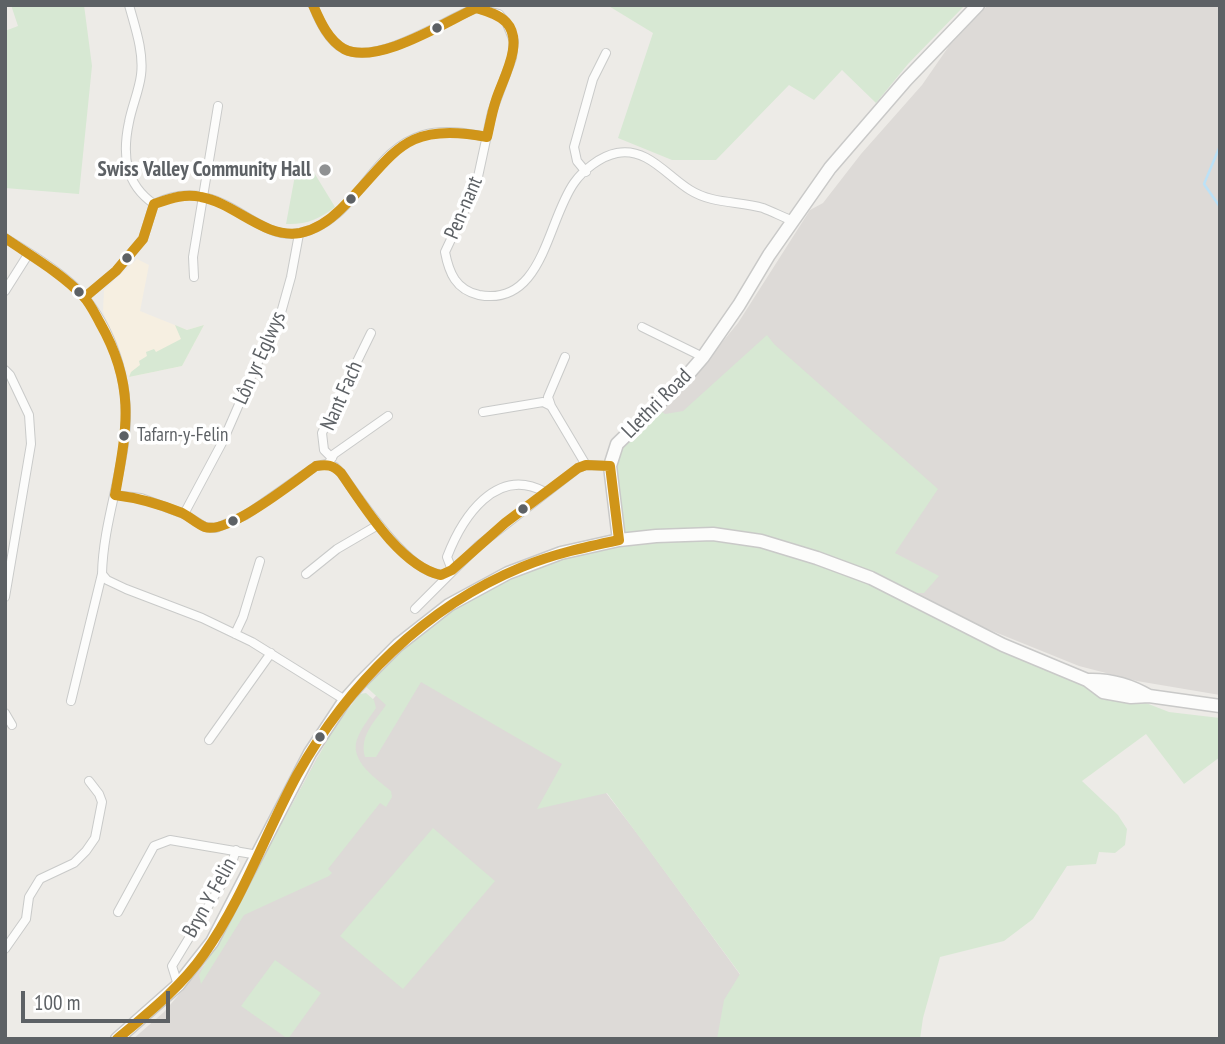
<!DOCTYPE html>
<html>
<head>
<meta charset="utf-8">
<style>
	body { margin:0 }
	#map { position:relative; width:1225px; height:1044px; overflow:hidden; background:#edebe7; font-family:"PT Sans Narrow",sans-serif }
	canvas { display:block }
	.frame { position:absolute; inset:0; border:7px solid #5d6165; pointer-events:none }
	.scale { position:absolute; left:21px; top:991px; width:149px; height:32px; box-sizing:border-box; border:4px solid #5d6165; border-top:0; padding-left:9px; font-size:21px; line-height:24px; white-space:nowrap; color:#5d6165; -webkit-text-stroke:5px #fff; paint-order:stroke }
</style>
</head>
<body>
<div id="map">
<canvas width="1225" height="1044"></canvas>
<div class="frame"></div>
<div class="scale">100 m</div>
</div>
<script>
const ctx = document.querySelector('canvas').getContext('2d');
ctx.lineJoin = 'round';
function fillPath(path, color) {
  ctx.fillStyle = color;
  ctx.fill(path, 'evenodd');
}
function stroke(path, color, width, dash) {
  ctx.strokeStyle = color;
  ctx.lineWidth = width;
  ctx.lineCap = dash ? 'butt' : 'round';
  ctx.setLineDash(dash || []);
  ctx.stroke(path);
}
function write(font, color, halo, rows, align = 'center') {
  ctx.font = font + ' "PT Sans Narrow",sans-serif';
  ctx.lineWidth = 7;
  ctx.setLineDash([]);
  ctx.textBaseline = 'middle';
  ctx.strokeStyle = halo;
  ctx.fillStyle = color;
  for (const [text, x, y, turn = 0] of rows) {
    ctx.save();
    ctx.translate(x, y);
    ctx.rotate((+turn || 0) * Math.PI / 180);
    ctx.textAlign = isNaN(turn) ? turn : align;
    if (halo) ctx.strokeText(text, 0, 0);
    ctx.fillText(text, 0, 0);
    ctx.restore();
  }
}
const commercial = new Path2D(`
	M137,259L149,265L140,311L187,330L204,325L182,366L129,377L103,311L104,290Z`);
const industrial = new Path2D(`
	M988,5H1220V695L1137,681L1079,666L980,626L858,564L642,427L677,397L738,323L810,210L823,203L861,154L922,85L949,46Z
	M402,667L580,759L643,841L773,1020L749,1039H133L164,1012L211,957L317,758L329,740L373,699Z`);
const green = new Path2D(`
	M11,5H84L92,66L79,194L5,188V31L18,26Z
	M607,5H965L908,64L876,103L842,70L814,100L789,85L716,160H672L618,138L653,33Z
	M310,166L335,207C320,219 305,225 286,224L296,170Z
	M175,325L187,330L204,325L182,366L129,377L131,372L140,365L139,361L147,356L146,352L154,349L156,352L181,339Z
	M767,335L774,344L938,489L895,553L939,576L924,593H915L879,581L1087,680L1169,712L1220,718V757L1184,784L1146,734L1082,781L1118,815L1127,829L1125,845L1115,853L1099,852L1096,864L1067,866L1033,919L1004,941L940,957L923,1018L920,1039H717L724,1000L740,974L607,793L537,809L562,764L421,682L376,757H365C359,736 375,721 386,705L361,682L398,645L508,573L619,540L610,466L617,444L655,407L665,414L683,411Z
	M366,693L374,700L376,708C370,717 362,727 358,737C347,760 377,779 391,791L392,797L386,807L380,803L328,869L332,873L329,876L244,915L201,984L199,975L335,726L360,694Z
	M433,828L495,881L403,989L340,936Z
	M275,960L321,993L288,1039L241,1006Z`);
const stream = new Path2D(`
	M1220,146L1204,184L1220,207`);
const street = new Path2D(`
	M129,5C135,27 144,52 141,75C139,91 132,106 129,122C122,155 125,184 154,204
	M313,5C319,21 331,46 349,51C382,62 443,21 476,8L499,14L507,24L514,41L512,58L492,112L476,186L445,252C449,273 456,290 479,295C543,307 547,221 574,183C583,170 601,156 617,153C647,147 667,176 690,190C712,204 739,201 763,208C773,212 783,217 793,221
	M586,172L577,161L574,147L593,79L606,53
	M5,238C30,253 69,277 86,299C116,337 130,389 125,436C120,482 103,527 102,574L107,580L126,589L202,618L252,642L345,700
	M194,277L193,257L218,106
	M5,291L29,253
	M85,297L116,271L143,239L154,204C222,171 253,243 300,233C357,221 370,150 423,135C444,129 467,133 487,137
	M642,327L703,357
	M5,370L10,375L29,415L31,444L5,597
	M551,406L548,397L565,357
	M483,412L543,402L551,406L586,465
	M332,458L324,450L322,433L371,333
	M330,461L334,454L388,416
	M115,495L141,498L184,514L205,527L216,528L246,515L316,466L327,464L335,467L341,473C358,497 408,572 439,574C442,575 446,573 449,573
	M184,514L223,441L254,370L279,320L291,277L299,234
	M452,570L447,557C462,518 496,465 545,492
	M306,574L337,549L378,525
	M415,609L478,546L578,468L586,465L610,466
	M235,634L243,617L260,561
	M71,701L102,574
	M5,713L12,725
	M209,740L271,653
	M118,912L154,846L170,840L258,855
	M5,949L26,919L29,897L40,879L74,863L86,851L95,838L102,802L99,794L89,781
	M178,985L172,966L229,872L236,850`);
const secondary = new Path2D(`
	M619,540L610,466L617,444L684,379L703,357L739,305L769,255L830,168L906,80L978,5
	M1087,680C1110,679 1129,684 1149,696
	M117,1039L178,985L212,942L310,753L345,700L361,682L398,645L449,605L508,573L561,553L619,540L656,536L713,534L761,541L817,558L871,578L1003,645L1087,680L1103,692L1131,697L1149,696L1220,706`);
const bus1 = new Path2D(`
	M5,238C31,256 61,273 83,296C90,303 95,314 100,323C136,386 127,428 115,495C139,498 160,504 182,513C190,517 197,524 205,527C228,535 296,480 316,466C327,464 333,465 341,473C364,506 400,566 441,575L452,570L505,523L578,468L586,465L610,466L619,540C586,547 553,554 522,567C425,607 348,684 297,775C265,834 243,899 204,954C181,987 148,1013 117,1039
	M85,297L116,271L143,239L154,204C169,199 184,193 201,197C235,203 264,239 300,233C315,230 330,220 341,209C395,156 400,120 487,137C490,124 492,112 496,100C503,78 525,42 506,22C498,14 486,11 476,8C445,22 377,66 344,49C328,40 320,21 313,5`);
const markers = [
	[437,28,6,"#5d6165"],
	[325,170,7,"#8f9192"],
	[351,199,6,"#5d6165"],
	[127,258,6,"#5d6165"],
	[79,292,6,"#5d6165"],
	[124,436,6,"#5d6165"],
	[523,509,6,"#5d6165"],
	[233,521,6,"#5d6165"],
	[320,737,6,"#5d6165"]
];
const busNames = [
	["Tafarn-y-Felin",137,436]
];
const poiNames = [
	["Swiss Valley Community Hall",311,170]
];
const streetNames = [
	["Pen-nant",464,208,-67],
	["Lôn yr Eglwys",260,358,-66],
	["Nant Fach",342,396,-66],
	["Llethri Road",657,404,-45],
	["Bryn Y Felin",210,898,-61]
];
fillPath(commercial, '#f6efe1');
fillPath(industrial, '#dddad7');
fillPath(green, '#d7e8d3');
stroke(stream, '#bce1f6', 2.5);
stroke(street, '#c9cac9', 10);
stroke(secondary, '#c9c9c8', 15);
stroke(street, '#fcfcfb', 8);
stroke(secondary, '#fcfcfb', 12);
stroke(bus1, '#d09519', 10);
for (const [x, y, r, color] of markers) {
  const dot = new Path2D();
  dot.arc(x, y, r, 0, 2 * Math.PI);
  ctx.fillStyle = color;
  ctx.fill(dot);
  stroke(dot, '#fff', 2.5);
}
write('19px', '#5d6165', '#fff', busNames, 'left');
write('bold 21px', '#5d6165', '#fff', poiNames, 'right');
write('21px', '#5d6165', '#fff', streetNames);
</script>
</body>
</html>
